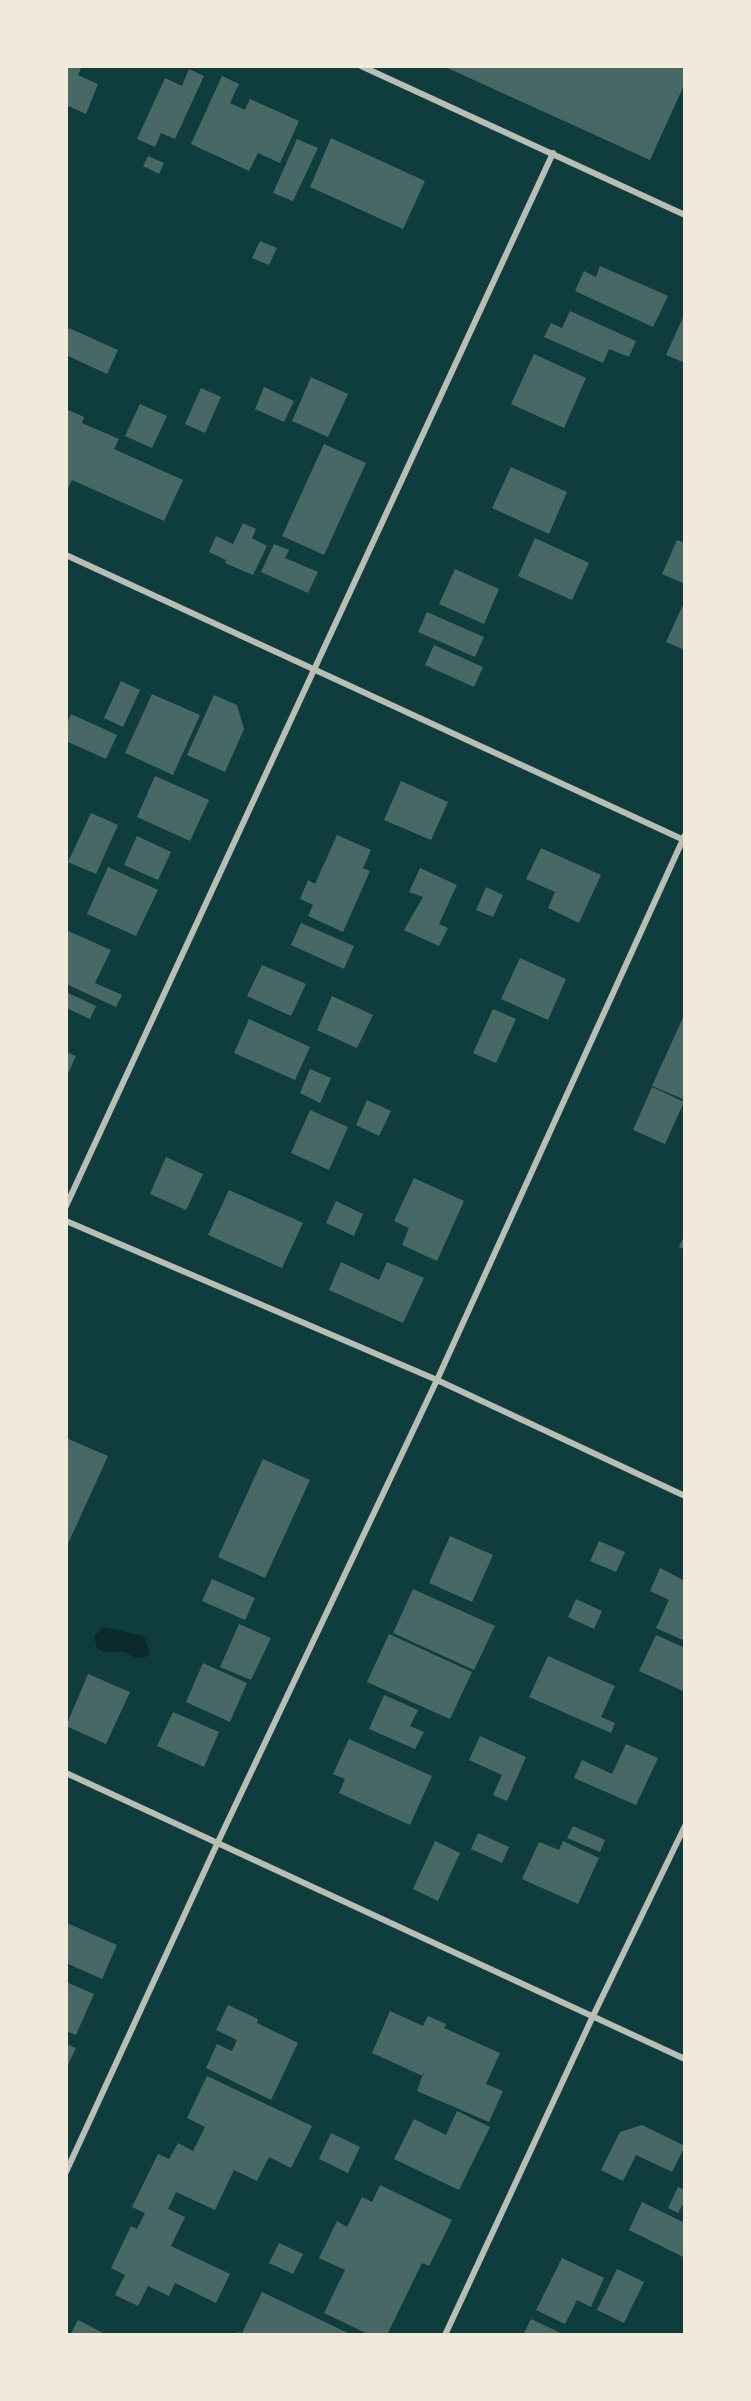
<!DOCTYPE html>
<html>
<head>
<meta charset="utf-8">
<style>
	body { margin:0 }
	#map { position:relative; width:751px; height:2401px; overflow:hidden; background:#0f3d3e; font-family:Overpass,sans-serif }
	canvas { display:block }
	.frame { position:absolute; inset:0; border:68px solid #f1e9da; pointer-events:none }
</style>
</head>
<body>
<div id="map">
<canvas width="751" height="2401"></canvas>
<div class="frame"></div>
</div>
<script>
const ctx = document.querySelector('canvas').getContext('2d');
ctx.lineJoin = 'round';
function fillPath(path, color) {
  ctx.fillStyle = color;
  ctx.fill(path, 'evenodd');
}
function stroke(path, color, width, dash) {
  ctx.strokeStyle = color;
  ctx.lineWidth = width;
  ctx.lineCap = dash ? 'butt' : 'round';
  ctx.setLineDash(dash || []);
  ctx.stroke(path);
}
const water = new Path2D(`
	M104,1627L144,1636L150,1653C139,1664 134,1655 123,1652C117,1651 109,1652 102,1652L97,1648L94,1636Z`);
const building = new Path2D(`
	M66,66H82L78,75L98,84L86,114L66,105Z
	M443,66H685V83L650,160Z
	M189,69L204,76L175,139L161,133L155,147L137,139L165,78L182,86Z
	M222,76L239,84L230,103L245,110L250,99L299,121L280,163L258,153L249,171L191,144Z
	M331,138L425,181L403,229L310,187Z
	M297,139L318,148L293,201L273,193Z
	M148,156L164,163L159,174L143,166Z
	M260,241L277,248L269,265L252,258Z
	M600,266L668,296L653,327L575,291L584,271L596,277Z
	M570,311L636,341L629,357L609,349L603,363L544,337L551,323L562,328Z
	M685,313V363L666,355Z
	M69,328L118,350L107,374L66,355V334Z
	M534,354L586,378L564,428L511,404Z
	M311,377L348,394L328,437L292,421Z
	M264,387L294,401L284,422L255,409Z
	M201,388L221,397L205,433L185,424Z
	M140,404L167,416L152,448L125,436Z
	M66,409L84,417L82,423L119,439L114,449L183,480L164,521L72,480L66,493Z
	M324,444L366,463L324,555L282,536Z
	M511,467L567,492L549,534L492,508Z
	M243,523L256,529L252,538L267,546L253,575L225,563L226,560L209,552L216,536L233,544Z
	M535,538L589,563L572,600L518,576Z
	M677,540L685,543V584L662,574Z
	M274,544L289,550L285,558L318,572L308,593L261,572Z
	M455,569L499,589L484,624L439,604Z
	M683,605L685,606V650L666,642Z
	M427,612L484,637L475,657L418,632Z
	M434,645L483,667L474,687L425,665Z
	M121,681L140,690L123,727L104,718Z
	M152,694L200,715L173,775L125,753Z
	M214,695L237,705L244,729L225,772L187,755Z
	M71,714L117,735L106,759L66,741V726Z
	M155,776L209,800L190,841L137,817Z
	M401,781L448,802L431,840L384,820Z
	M91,813L118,825L96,874L68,862Z
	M337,835L371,850L363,868L370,871L343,932L308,916L313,905L300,899L308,880L315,884Z
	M137,836L171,852L158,880L124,865Z
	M541,848L601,875L579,923L548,908L555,892L526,879Z
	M108,867L158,890L136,936L87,914Z
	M420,868L457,885L439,924L448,928L439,946L404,930L423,897L409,892Z
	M486,887L503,895L493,917L476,910Z
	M301,923L354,946L344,969L291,945Z
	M66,930L111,950L95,983L122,995L116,1007L66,984Z
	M520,958L566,979L548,1020L501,999Z
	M262,965L306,984L291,1016L247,996Z
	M66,992L96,1006L90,1019L66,1008Z
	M332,996L373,1015L357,1048L317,1030Z
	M493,1009L516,1019L496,1063L473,1053Z
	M685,1013V1100L652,1086Z
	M249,1019L310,1047L295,1080L234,1053Z
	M66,1052L76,1056L66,1078Z
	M310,1069L331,1078L320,1103L300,1093Z
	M652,1087L684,1102L665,1144L633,1130Z
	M367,1100L391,1111L379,1136L356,1125Z
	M310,1110L348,1127L329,1170L291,1153Z
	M166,1157L203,1174L186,1210L150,1194Z
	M414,1178L464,1201L437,1261L402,1245L409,1228L394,1221Z
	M229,1190L303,1223L282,1268L208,1235Z
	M336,1201L363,1214L354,1236L326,1223Z
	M685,1234V1249L679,1247Z
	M341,1262L379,1280L387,1262L424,1278L403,1323L329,1290Z
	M66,1438L108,1456L66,1548Z
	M263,1459L310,1480L265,1578L218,1557Z
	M450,1536L493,1555L472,1602L429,1583Z
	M599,1541L625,1552L616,1572L590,1561Z
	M660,1568L685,1581V1641L656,1628L669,1600L650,1591Z
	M212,1579L255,1598L245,1620L202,1601Z
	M413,1589L495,1626L474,1670L393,1633Z
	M576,1599L602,1611L594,1629L568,1617Z
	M239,1624L271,1638L251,1680L220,1667Z
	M389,1634L472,1672L450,1719L367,1682Z
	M656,1635L685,1648V1692L639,1671Z
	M548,1656L615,1686L601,1717L615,1723L611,1733L529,1697Z
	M203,1663L247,1683L230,1722L186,1702Z
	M88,1674L130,1692L106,1744L66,1726Z
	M384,1695L418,1710L410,1726L424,1732L415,1749L369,1729Z
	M173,1712L219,1732L204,1767L157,1746Z
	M480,1736L526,1757L507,1801L493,1795L502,1775L469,1760Z
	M349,1739L432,1776L410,1825L339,1793L345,1779L333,1774Z
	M626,1744L658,1758L636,1805L574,1778L582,1760L612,1774Z
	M573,1826L605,1840L600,1852L567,1838Z
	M478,1833L509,1847L502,1863L471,1849Z
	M435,1841L460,1853L438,1901L413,1889Z
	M563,1841L599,1858L578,1904L522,1879L539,1842L559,1850Z
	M67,1923L117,1945L102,1979L66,1963Z
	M66,1982L94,1994L76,2035L66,2031Z
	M228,2005L258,2019L257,2023L298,2043L271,2100L206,2068L217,2044L232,2051L237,2040L216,2030Z
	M390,2011L423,2026L428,2016L446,2024L444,2028L500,2053L486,2084L503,2091L489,2122L417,2091L424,2071L423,2076L372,2053Z
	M66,2044L76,2048L66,2069Z
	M207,2076L312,2126L291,2168L269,2157L257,2181L234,2170L215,2210L176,2192L168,2209L185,2217L171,2246L230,2274L216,2303L175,2283L169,2296L148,2286L138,2306L115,2295L125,2275L111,2268L131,2226L137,2229L145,2213L132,2207L158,2154L169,2159L178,2143L193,2151L205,2127L187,2118Z
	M457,2111L490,2127L459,2190L394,2159L414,2119L446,2135Z
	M642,2125L685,2146L672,2172L636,2155L623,2181L601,2170L620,2132Z
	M331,2133L360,2147L348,2173L319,2159Z
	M380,2185L452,2220L429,2266L422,2263L387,2335H370L324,2313L345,2270L319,2258L337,2221L347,2227L362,2197L372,2202Z
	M678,2187L685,2190V2201L678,2213L668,2208Z
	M642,2202L685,2223V2258L629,2230Z
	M279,2243L303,2254L293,2274L269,2263Z
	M562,2258L604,2278L591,2307L577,2300L565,2324L536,2310Z
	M617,2269L644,2282L624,2323L597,2310Z
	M262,2292L352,2335H237L238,2332L242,2333Z
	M531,2319L565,2335H523Z
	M78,2320L107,2335H70Z`);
const minor = new Path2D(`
	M361,66L685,215
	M66,555L684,840
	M66,1206L553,153
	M66,1221L437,1380L685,1496
	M66,1773L685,2059
	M66,2172L217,1844L437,1380L685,835
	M445,2335L593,2016L685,1826`);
fillPath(water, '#0a2a2b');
fillPath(building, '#486865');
stroke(minor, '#b8beb3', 6);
</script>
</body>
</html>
